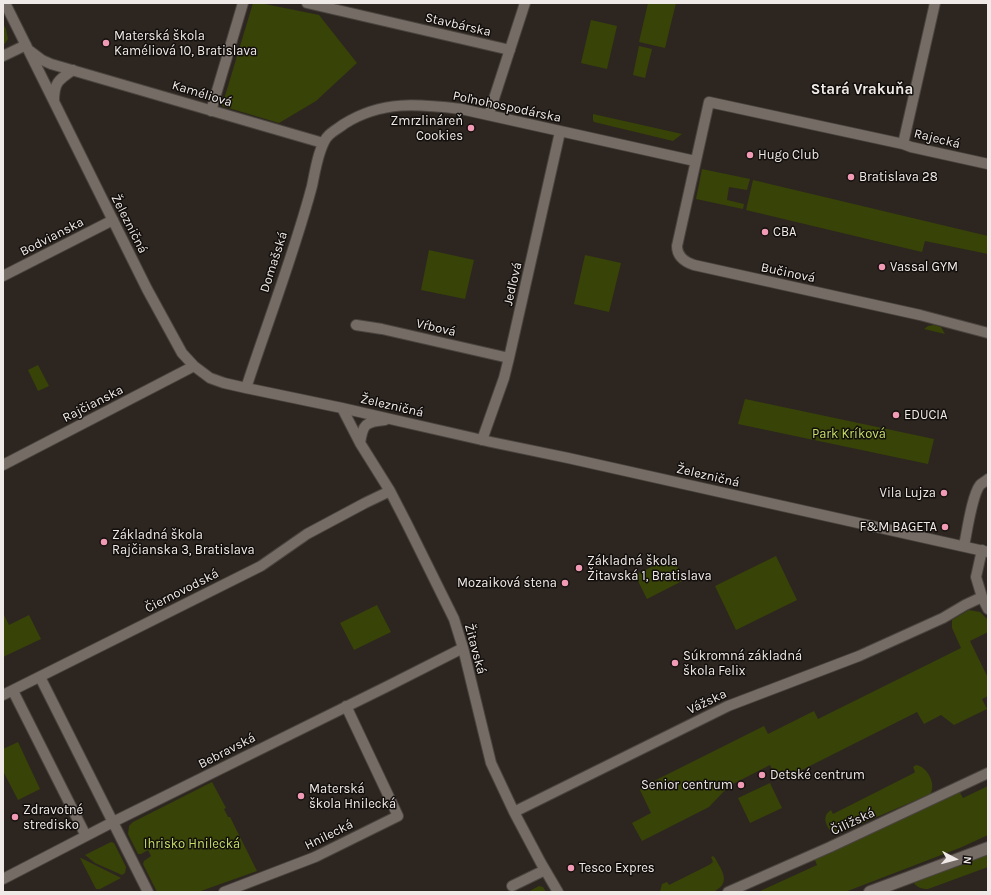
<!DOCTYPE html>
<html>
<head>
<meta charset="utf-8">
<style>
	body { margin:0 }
	#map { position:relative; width:991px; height:895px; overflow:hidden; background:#2d2620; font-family:Karla,sans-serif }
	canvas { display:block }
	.frame { position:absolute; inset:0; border:4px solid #efeae7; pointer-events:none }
	.north { position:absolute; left:935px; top:839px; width:40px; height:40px; -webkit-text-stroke:3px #130f0d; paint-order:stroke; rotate:96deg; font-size:11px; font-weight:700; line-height:16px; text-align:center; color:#efeae7 }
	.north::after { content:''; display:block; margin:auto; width:14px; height:18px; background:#efeae7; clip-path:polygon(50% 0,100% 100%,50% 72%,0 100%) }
</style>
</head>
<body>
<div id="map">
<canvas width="991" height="895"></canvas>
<div class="frame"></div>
<div class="north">N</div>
</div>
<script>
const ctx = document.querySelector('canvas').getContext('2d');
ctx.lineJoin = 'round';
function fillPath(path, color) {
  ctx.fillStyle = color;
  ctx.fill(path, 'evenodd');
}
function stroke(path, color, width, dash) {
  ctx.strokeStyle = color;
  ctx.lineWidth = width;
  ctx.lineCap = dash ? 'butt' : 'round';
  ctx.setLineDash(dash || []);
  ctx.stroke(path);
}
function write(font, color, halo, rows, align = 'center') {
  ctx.font = font + ' Karla,sans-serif';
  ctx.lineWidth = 3;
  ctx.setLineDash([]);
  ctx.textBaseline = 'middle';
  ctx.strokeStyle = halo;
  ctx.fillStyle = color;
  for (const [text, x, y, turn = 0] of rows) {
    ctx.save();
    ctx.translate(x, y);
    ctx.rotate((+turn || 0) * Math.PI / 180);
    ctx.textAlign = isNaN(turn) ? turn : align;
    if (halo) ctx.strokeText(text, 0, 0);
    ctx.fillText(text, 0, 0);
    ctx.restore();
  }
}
const green = new Path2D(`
	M253,3H260L319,15L357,63L316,101L279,123L222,106Z
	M648,3H676L665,48L639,42Z
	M591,20L617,26L607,69L581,63Z
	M3,24L6,29L8,39L3,46Z
	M639,46L652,49L645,78L633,75Z
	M593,114L682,134L673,141L594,122L593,120Z
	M702,169L750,179L747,190L729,187L727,200L744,204L743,209L696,199Z
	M753,180L988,236V254L925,241L922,252L746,210Z
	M429,250L474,260L465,299L421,290Z
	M585,255L621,263L609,312L574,304Z
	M934,325L941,327L945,334L924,329L928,326Z
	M38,365L49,386L38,391L28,370Z
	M745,399L934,439L928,464L738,424Z
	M776,556L797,600L736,630L715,586Z
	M672,557L684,580L647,599L635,575Z
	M377,605L391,632L354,650L340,623Z
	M969,610L980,612L988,620V632L970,641L988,678V696L982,699L987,709L954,725L941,715L924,724L917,712L788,777L775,775L770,765L729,786L709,807L642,841L632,823L651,813L640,790L644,786L764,726L768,734L814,711L818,719L961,648L952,628V620Z
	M3,613L9,625L29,615L41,639L3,657Z
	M18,742L40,789L18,800L3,771V749Z
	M916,765C927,766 937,785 930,794L840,833H833C826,827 821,816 831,810L833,814L914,773L915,772L913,767Z
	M212,782L226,808L224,809L228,817H230L257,871L198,892H157L143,864L144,861L151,856L148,850L141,854H138L128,834L129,826L133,822Z
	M770,783L782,808L750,823L738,798Z
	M988,786V835L962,847L845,892H758L817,865L814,858L959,791L963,798Z
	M111,842L114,843L126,867L125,873L122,875L95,863L85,855Z
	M988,853V867L928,889C920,889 917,887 912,881Z
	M713,856L715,858C722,871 732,883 713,892H660L662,884L667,882L669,885L709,865L713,862L711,857Z
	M80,858H81L121,878L100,889H96Z
	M539,886L543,887L546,892H528Z`);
const minor = new Path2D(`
	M5,3L147,289L182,353L194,366L210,378L224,383L246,388L342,408L491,442L568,458L988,552
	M307,3L510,50
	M30,51L42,60L51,64L323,143
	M3,56L26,45
	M54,101C54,83 58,80 73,70
	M211,111L243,3
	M489,114L525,3
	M903,144L935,3
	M988,164L911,147L903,144L709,102L677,246C677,257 685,262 694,265L920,315L988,333
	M3,276L113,220
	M356,325L382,329L509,358
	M246,388C268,321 294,254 312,186C315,172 319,144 329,135C333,131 339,128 344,124C382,100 419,104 461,109L695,161
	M342,408L360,443L390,491L407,524L454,619L463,648L491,763L514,812L541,863L558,892
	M482,440L504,378L509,358L560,132
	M360,443C363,424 365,422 385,420
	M3,465L194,366
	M964,546C967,532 972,495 980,485C982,483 986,481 988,479
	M982,550L976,577L982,597L988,609
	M40,677L148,892
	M13,691L86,836
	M3,695L261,566L307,534L365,503L390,491
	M514,812L728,706L859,656L943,618L965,605L982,597
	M3,879L113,822L388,686L463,648
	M512,886L545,870
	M224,892L315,857L398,816L346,706
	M728,892L830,847L988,773`);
const tertiary = new Path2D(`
	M870,892L988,848`);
const markers = [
	[106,43,4,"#f09ab5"],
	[471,128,4,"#f09ab5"],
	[750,155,4,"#f09ab5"],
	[851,177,4,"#f09ab5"],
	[765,232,4,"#f09ab5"],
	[882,267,4,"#f09ab5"],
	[896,415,4,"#f09ab5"],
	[944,493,4,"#f09ab5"],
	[945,527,4,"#f09ab5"],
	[104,542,4,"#f09ab5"],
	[579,568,4,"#f09ab5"],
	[565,583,4,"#f09ab5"],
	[675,663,4,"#f09ab5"],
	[762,775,4,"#f09ab5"],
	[741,785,4,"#f09ab5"],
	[301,796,4,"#f09ab5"],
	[15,817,4,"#f09ab5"],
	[571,868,4,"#f09ab5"]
];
const streetNames = [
	["Stavbárska",458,25,13],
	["Kaméliová",202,94,17],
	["Poľnohospodárska",507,107,12],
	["Rajecká",937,139,14],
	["Železničná",129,224,63],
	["Bodvianska",52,237,-27],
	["Domašská",274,262,-72],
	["Bučinová",788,273,12],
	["Jedľová",513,284,-77],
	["Vŕbová",436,328,13],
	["Rajčianska",93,404,-27],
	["Železničná",392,406,13],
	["Železničná",708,476,13],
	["Čiernovodská",182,591,-27],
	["Žitavská",475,649,75],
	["Vážska",707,702,-25],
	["Bebravská",227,751,-27],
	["Čiližská",853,822,-25],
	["Hnilecká",329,835,-26]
];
const poiNames = [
	["Materská škola",114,36],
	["Kaméliová 10, Bratislava",114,51],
	["Zmrzlináreň",463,121,"right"],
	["Cookies",463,136,"right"],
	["Hugo Club",758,155],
	["Bratislava 28",859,177],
	["CBA",773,232],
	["Vassal GYM",890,267],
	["EDUCIA",904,415],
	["Vila Lujza",936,493,"right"],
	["F&M BAGETA",937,527,"right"],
	["Základná škola",112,535],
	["Rajčianska 3, Bratislava",112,550],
	["Základná škola",587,561],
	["Žitavská 1, Bratislava",587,576],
	["Mozaiková stena",557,583,"right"],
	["Súkromná základná",683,656],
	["škola Felix",683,671],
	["Detské centrum",770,775],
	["Senior centrum",733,785,"right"],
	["Materská",309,789],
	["škola Hnilecká",309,804],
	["Zdravotné",23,810],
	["stredisko",23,825],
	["Tesco Expres",579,868]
];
const parkNames = [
	["Park Kríková",849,434],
	["Ihrisko Hnilecká",192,844]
];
const quarterNames = [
	["Stará Vrakuňa",862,90]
];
fillPath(green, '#384307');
stroke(minor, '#4a443f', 12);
stroke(tertiary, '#4a443f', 14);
stroke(minor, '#766c66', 10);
stroke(tertiary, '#766c66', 12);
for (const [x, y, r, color] of markers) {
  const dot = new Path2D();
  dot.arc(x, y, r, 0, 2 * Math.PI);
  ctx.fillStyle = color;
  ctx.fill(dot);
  stroke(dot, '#130f0d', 1.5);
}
write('13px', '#efeae7', '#130f0d', streetNames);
write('13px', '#efeae7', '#130f0d', poiNames, 'left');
write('13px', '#c6df65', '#130f0d', parkNames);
write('bold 15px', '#efeae7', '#130f0d', quarterNames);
</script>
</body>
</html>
